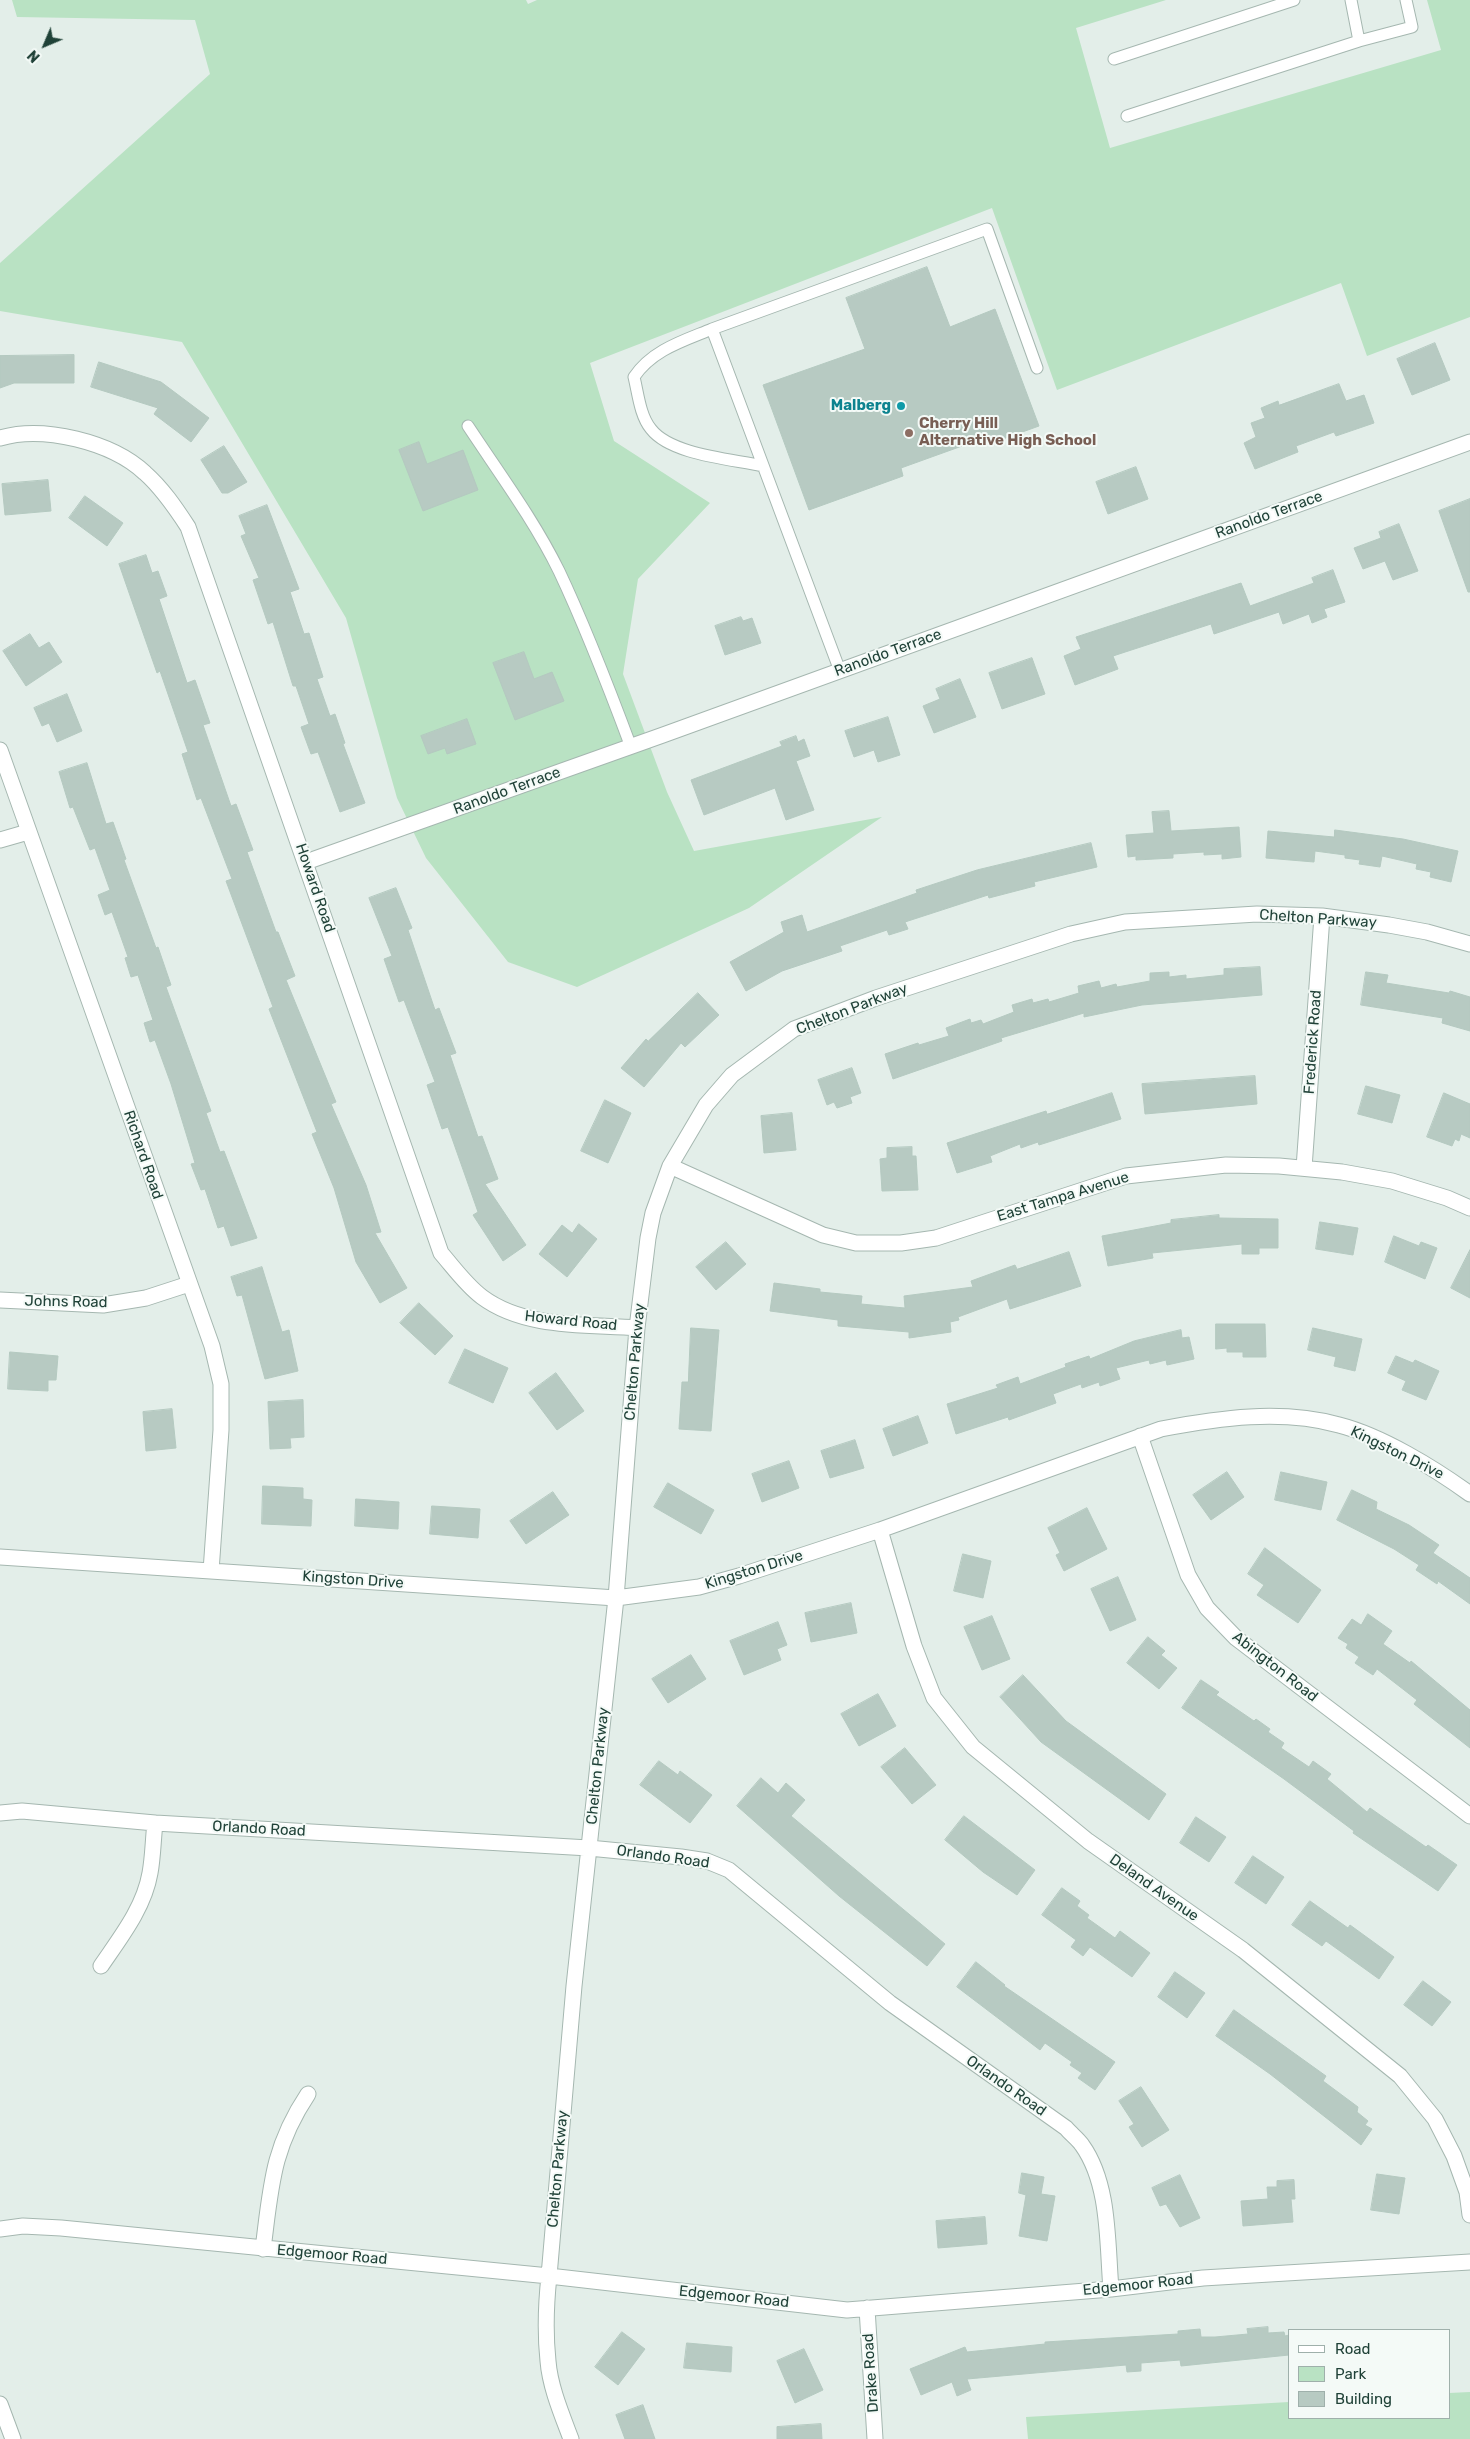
<!DOCTYPE html>
<html>
<head>
<meta charset="utf-8">
<style>
	body { margin:0 }
	#map { position:relative; width:1470px; height:2439px; overflow:hidden; background:#e3eee9; font-family:Rubik,sans-serif }
	canvas { display:block }
	.legend { position:absolute; left:1288px; top:2329px; width:162px; height:90px; box-sizing:border-box; background:#f4faf7; border:1px solid #9fb0ab; margin:0; padding:6px 9px; list-style:none; font-size:15px; color:#204238 }
	.legend li { display:flex; align-items:center; gap:10px; height:25px }
	.legend b { width:25px; border:1px solid #9fb0ab }
	.north { position:absolute; left:20px; top:20px; width:50px; height:50px; -webkit-text-stroke:4px #f4faf7; paint-order:stroke; rotate:225deg; font-size:14px; font-weight:700; line-height:20px; text-align:center; color:#204238 }
	.north::after { content:''; display:block; margin:auto; width:18px; height:22px; background:#204238; clip-path:polygon(50% 0,100% 100%,50% 72%,0 100%) }
</style>
</head>
<body>
<div id="map">
<canvas width="1470" height="2439"></canvas>
<ul class="legend">
<li><b style="height:6px;background:#fff"></b>Road</li>
<li><b style="height:14px;background:#b9e2c3"></b>Park</li>
<li><b style="height:14px;background:#b7cac2"></b>Building</li>
</ul>
<div class="north">N</div>
</div>
<script>
const ctx = document.querySelector('canvas').getContext('2d');
ctx.lineJoin = 'round';
function fillPath(path, color) {
  ctx.fillStyle = color;
  ctx.fill(path, 'evenodd');
}
function stroke(path, color, width, dash) {
  ctx.strokeStyle = color;
  ctx.lineWidth = width;
  ctx.lineCap = dash ? 'butt' : 'round';
  ctx.setLineDash(dash || []);
  ctx.stroke(path);
}
function write(font, color, halo, rows, align = 'center') {
  ctx.font = font + ' Rubik,sans-serif';
  ctx.lineWidth = 4;
  ctx.setLineDash([]);
  ctx.textBaseline = 'middle';
  ctx.strokeStyle = halo;
  ctx.fillStyle = color;
  for (const [text, x, y, turn = 0] of rows) {
    ctx.save();
    ctx.translate(x, y);
    ctx.rotate((+turn || 0) * Math.PI / 180);
    ctx.textAlign = isNaN(turn) ? turn : align;
    if (halo) ctx.strokeText(text, 0, 0);
    ctx.fillText(text, 0, 0);
    ctx.restore();
  }
}
const green = new Path2D(`
	M12,0H526L528,4L537,0H1166L1076,28L1110,148L1441,50L1427,0H1470V317L1367,356L1341,283L1057,390L992,208L590,363L614,441L710,503L638,579L623,674L667,792L694,851L882,817L749,908L577,987L508,962L426,858L397,798L346,618L182,342L0,311V263L210,74L195,20L17,17Z
	M1470,2392V2439H1028L1026,2417L1289,2402V2418H1449V2393Z`);
const building = new Path2D(`
	M927,267L950,327L995,309L1039,426L989,444L987,437L901,468L903,476L809,510L763,385L865,349L846,298Z
	M1435,343L1450,380L1412,395L1397,359Z
	M74,355V383H14L0,388V356Z
	M99,362L161,382L209,418L191,442L154,414L158,408L91,387Z
	M1339,384L1346,401L1364,395L1374,423L1336,436L1334,432L1296,446L1298,452L1255,469L1244,443L1256,437L1251,423L1265,418L1261,408L1278,401L1279,405Z
	M419,442L427,464L463,450L478,490L423,511L399,450Z
	M224,446L247,482L228,493H222L201,460Z
	M1136,467L1148,499L1108,514L1096,482Z
	M48,480L51,511L5,515L2,484Z
	M85,496L123,523L107,546L69,518Z
	M1470,499V592H1468L1439,511Z
	M267,505L299,589L290,592L304,634L309,633L323,677L317,679L330,716L335,714L345,743L343,744L365,803L340,812L318,752L311,754L301,727L309,724L296,686H293L273,622L268,624L253,580L259,578L241,536L246,534L239,516Z
	M1399,524L1418,571L1393,580L1385,561L1363,569L1354,548L1381,538L1379,532Z
	M146,555L152,573L158,571L167,596L159,599L187,683L195,680L210,723L203,725L231,806L236,804L253,850L247,852L276,932H278L295,976L286,980L336,1102L331,1104L366,1185L381,1232L375,1233L407,1288L380,1303L356,1262L334,1188L312,1134L317,1132L269,1009L273,1007L226,881L232,879L201,798L197,800L182,754L188,752L160,671L157,673L119,564Z
	M1333,570L1345,602L1324,609L1327,617L1312,623L1309,614L1283,624L1279,612L1214,634L1211,624L1113,656L1118,669L1075,685L1064,656L1081,649L1076,637L1241,583L1250,606L1314,583L1312,578Z
	M741,617L743,621L752,618L761,643L725,655L715,626Z
	M30,634L39,648L49,642L62,662L26,686L3,651Z
	M524,652L534,679L552,672L564,701L515,720L493,663Z
	M1032,658L1045,694L1002,709L989,673Z
	M960,679L976,717L934,733L923,706L940,699L936,689Z
	M67,694L82,731L57,742L49,723L42,726L34,708Z
	M888,717L900,755L878,762L874,750L854,757L845,731Z
	M467,719L476,744L447,754L445,748L428,754L421,736Z
	M796,736L798,742L804,739L810,756L796,761L814,810L786,820L775,788L704,815L691,780L782,746L780,742Z
	M87,763L106,824L113,822L126,859L124,860L156,948L158,947L171,985L166,987L211,1111L206,1113L220,1152L224,1151L257,1238L231,1246L224,1226L218,1228L205,1189L201,1190L191,1164L195,1163L171,1084L155,1040L150,1042L144,1023L153,1020L138,975L131,977L125,958L128,957L112,912L105,915L98,895L110,890L95,848L90,850L73,807L70,808L59,772Z
	M1169,811L1171,831L1239,827L1241,857L1222,859V854L1204,855V852L1173,854V858L1136,860V856L1128,857L1126,835L1154,833L1152,812Z
	M1335,830L1403,839L1458,851L1451,882L1430,877L1431,872L1416,869L1417,864L1382,856L1380,867L1359,864L1360,860L1345,858V855L1315,851L1314,862L1266,858L1268,831L1334,837Z
	M1091,843L1097,867L1034,882L1035,886L989,898L988,895L905,922L908,929L889,935L887,930L840,946L842,951L782,971L746,991L730,962L784,932L781,922L802,915L807,932L917,893L916,890L977,870Z
	M396,888L412,928L408,930L435,1010L439,1008L456,1053L450,1055L478,1137L482,1136L498,1179L485,1184L526,1245L503,1261L473,1215L478,1212L448,1127L442,1129L427,1085L435,1082L404,1000L399,1002L384,959L392,956L369,898Z
	M1260,967L1262,995L1142,1005L1084,1017V1013L1001,1038L1002,1041L893,1079L885,1054L918,1043L919,1045L949,1036L946,1028L970,1019L971,1023L981,1020L983,1024L1014,1012L1012,1005L1032,999L1033,1003L1048,999L1049,1002L1079,993L1078,986L1099,981L1101,988L1116,984L1117,987L1150,981V973L1169,972V977L1186,975V979L1224,975V969Z
	M1366,972L1388,975L1386,983L1449,993L1450,991L1470,997V1031L1442,1023L1443,1018L1361,1005Z
	M698,993L719,1015L685,1047L681,1043L644,1087L621,1068L646,1039L648,1041Z
	M852,1068L861,1093L850,1097L852,1103L837,1108L834,1102L827,1105L818,1080Z
	M1255,1076L1257,1104L1145,1114L1142,1084Z
	M1366,1086L1400,1095L1392,1123L1358,1114Z
	M1112,1093L1121,1119L1039,1145L1038,1142L1021,1148L1020,1144L990,1156L992,1162L957,1173L947,1143L1046,1111L1047,1114Z
	M1444,1093L1470,1104V1138L1461,1134L1459,1141L1455,1139L1452,1146L1427,1137Z
	M605,1100L631,1113L608,1163L581,1151Z
	M792,1113L796,1150L764,1153L761,1116Z
	M912,1147V1156H916L918,1190L882,1191L880,1159L887,1158V1148Z
	M1219,1215V1218L1278,1219V1248H1259V1254H1242V1244L1152,1253L1153,1258L1108,1266L1102,1236L1171,1223V1220Z
	M1320,1222L1358,1228L1353,1255L1316,1249Z
	M579,1224L597,1239L567,1277L539,1254L562,1225L572,1233Z
	M1394,1236L1419,1246L1421,1242L1437,1248L1425,1279L1385,1262Z
	M726,1242L746,1264L716,1290L696,1267Z
	M1470,1250V1298L1451,1288Z
	M1069,1252L1081,1286L1010,1309L1007,1299L958,1317L959,1320L950,1322L951,1332L909,1338V1332L838,1326V1320L770,1311L774,1283L820,1289V1292L862,1296L861,1304L905,1308L904,1296L973,1287L971,1281L1015,1265L1017,1269Z
	M262,1267L282,1332L289,1330L298,1371L265,1379L242,1295L237,1296L231,1277Z
	M419,1303L453,1336L435,1355L400,1323Z
	M1216,1324H1265L1266,1357H1243V1352H1227V1348L1216,1349Z
	M691,1328L719,1330L711,1431L679,1429L682,1382H688Z
	M1313,1328L1362,1339L1355,1371L1334,1366L1336,1357L1308,1350Z
	M1181,1330L1182,1338L1189,1337L1194,1359L1167,1365L1166,1360L1150,1364L1149,1360L1116,1368L1120,1379L1100,1386L1099,1382L1082,1388L1081,1384L1053,1394L1056,1403L1009,1420L1008,1417L956,1434L947,1404L998,1388L996,1385L1018,1377L1020,1384L1066,1367L1065,1364L1089,1356L1090,1359L1134,1341Z
	M465,1349L508,1368L493,1403L449,1383Z
	M10,1352L58,1356L56,1380H48V1391L8,1389Z
	M1396,1356L1413,1363L1415,1360L1439,1371L1426,1400L1402,1390L1406,1381L1388,1373Z
	M556,1373L584,1411L557,1430L529,1393Z
	M303,1400L304,1437L290,1438L291,1448L270,1449L268,1402Z
	M172,1409L176,1448L146,1451L143,1412Z
	M918,1416L928,1443L893,1456L883,1429Z
	M855,1440L864,1468L830,1478L821,1451Z
	M789,1461L799,1488L762,1502L752,1474Z
	M1227,1472L1244,1497L1211,1520L1193,1495Z
	M1281,1472L1327,1482L1321,1510L1275,1500Z
	M668,1483L714,1510L701,1534L654,1507Z
	M263,1486L303,1488V1499L312,1500L311,1526L262,1524Z
	M1352,1490L1377,1502L1376,1509L1409,1525L1439,1545L1433,1553L1470,1578V1604L1438,1581L1437,1584L1416,1570L1419,1565L1394,1549L1337,1520Z
	M553,1492L569,1515L526,1544L510,1521Z
	M356,1499L399,1502L398,1529L355,1526Z
	M432,1506L480,1509L478,1538L430,1534Z
	M1087,1508L1107,1549L1064,1571L1056,1555L1060,1553L1048,1528Z
	M1265,1548L1321,1590L1298,1623L1257,1595L1264,1585L1248,1574Z
	M963,1554L991,1561L983,1598L954,1591Z
	M1118,1577L1136,1620L1110,1631L1091,1589Z
	M851,1603L857,1633L811,1642L805,1613Z
	M1368,1614L1392,1631L1383,1644L1410,1663L1411,1661L1470,1710V1748L1414,1704L1417,1700L1377,1669L1373,1675L1355,1663L1359,1657L1346,1648L1348,1644L1338,1638L1352,1619L1361,1625Z
	M992,1616L1010,1659L982,1670L964,1627Z
	M778,1622L787,1645L777,1649L781,1660L744,1675L730,1641Z
	M1148,1637L1165,1651L1161,1655L1177,1668L1159,1689L1127,1663Z
	M691,1655L706,1679L668,1703L652,1679Z
	M1023,1675L1066,1721L1166,1794L1149,1820L1041,1742L1000,1697Z
	M1201,1680L1219,1692L1216,1695L1254,1721L1256,1719L1270,1729L1268,1732L1284,1743L1281,1748L1309,1767L1313,1761L1331,1774L1327,1779L1367,1812L1370,1808L1426,1847L1428,1845L1457,1865L1438,1891L1353,1833L1354,1831L1284,1779L1182,1708Z
	M878,1694L896,1726L859,1746L841,1714Z
	M905,1748L936,1785L912,1804L881,1767Z
	M659,1761L678,1775L680,1771L712,1795L690,1823L640,1785Z
	M761,1778L778,1793L786,1783L805,1800L791,1816L945,1944L927,1966L839,1896L737,1806Z
	M964,1816L1035,1870L1017,1895L983,1872L945,1840Z
	M1196,1817L1226,1837L1209,1862L1180,1843Z
	M1253,1856L1284,1877L1266,1904L1235,1883Z
	M1062,1888L1080,1901L1077,1906L1089,1915L1087,1918L1115,1938L1120,1931L1150,1953L1132,1977L1090,1947L1083,1956L1071,1947L1076,1940L1042,1915Z
	M1310,1901L1348,1928L1350,1925L1394,1957L1379,1979L1326,1941L1322,1946L1292,1925Z
	M976,1962L1005,1985L1004,1986L1115,2062L1095,2090L1078,2078L1082,2073L1070,2065L1072,2062L1045,2043L1040,2050L957,1987Z
	M1175,1972L1205,1993L1187,2018L1158,1997Z
	M1423,1981L1451,2002L1432,2026L1404,2005Z
	M1234,2010L1326,2076L1323,2081L1358,2107L1357,2112L1368,2121L1365,2125L1372,2129L1361,2145L1270,2074L1216,2036Z
	M1141,2087L1169,2130L1142,2147L1129,2127L1134,2124L1119,2101Z
	M1022,2173L1044,2177L1041,2194L1055,2196L1047,2241L1019,2236L1026,2195L1019,2193Z
	M1377,2174L1405,2178L1399,2214L1371,2210Z
	M1180,2175L1200,2218L1180,2227L1166,2204L1160,2206L1152,2188Z
	M1294,2180L1295,2199H1291L1293,2222L1243,2226L1241,2201L1268,2199L1267,2187H1277V2181Z
	M985,2217L987,2244L938,2248L936,2221Z
	M1268,2327V2333L1284,2332L1285,2336L1289,2335V2355L1181,2366L1180,2360L1141,2363V2371L1127,2372L1126,2365L967,2379L971,2390L957,2396L952,2382L921,2395L910,2369L965,2347L967,2352L1045,2344V2342L1178,2334V2331L1200,2329L1201,2337H1215L1248,2334L1247,2329Z
	M622,2332L645,2349L618,2385L595,2367Z
	M687,2343L732,2347L731,2372L684,2368Z
	M804,2349L823,2390L795,2403L777,2361Z
	M643,2405L655,2439H625L616,2415Z
	M821,2424L822,2439H777V2427Z`);
const lane = new Path2D(`
	M1351,0L1359,41L1412,27L1406,0
	M1114,59L1294,0
	M1127,116L1359,41
	M712,329C683,341 652,350 634,377C638,393 640,416 651,429C671,455 732,459 763,466
	M468,426C499,473 534,520 559,571C586,628 609,688 631,747
	M840,671L712,329L987,229L1037,368`);
const street = new Path2D(`
	M0,438C43,425 112,442 145,473C162,488 175,507 188,527L441,1253C454,1268 466,1285 482,1297C525,1329 587,1324 637,1328
	M0,750L212,1346L221,1384V1430L211,1571
	M0,840L28,832
	M306,862L663,735L1470,442
	M670,1166L823,1235L856,1243H901L936,1238L1126,1176L1226,1165L1279,1166L1342,1172L1392,1181L1447,1198L1470,1208
	M1304,1168L1322,916
	M0,1300L103,1305L146,1298L189,1284
	M1140,1436L1188,1575L1207,1608L1236,1638L1470,1816
	M880,1530L914,1646L934,1698L973,1747L1088,1841L1243,1950L1400,2076L1435,2119L1454,2156L1467,2192L1470,2215
	M0,1557L616,1598L699,1587L739,1576L880,1530L1161,1429C1219,1418 1281,1409 1339,1425C1382,1436 1434,1468 1470,1494
	M0,1813L22,1811L155,1823L589,1848L681,1857L707,1861L729,1870L890,2003L1066,2128C1071,2134 1078,2139 1082,2145C1110,2184 1107,2243 1111,2289
	M101,1966C120,1938 144,1908 150,1873C153,1857 153,1840 155,1823
	M0,2229L23,2226L61,2228L549,2276L847,2310L1111,2289L1203,2278L1470,2262
	M263,2249C271,2187 272,2148 308,2094
	M867,2308L875,2439
	M0,2404L13,2439
	M571,2439C562,2415 550,2387 548,2361C545,2333 546,2304 549,2276L574,1986L616,1598L637,1328L648,1238L653,1213L670,1166L706,1105L732,1075L794,1029L876,998L1071,934L1125,922L1257,914L1322,916L1389,925L1427,932L1470,944`);
const markers = [
	[901,406,5,"#0f9aa8"],
	[909,433,5,"#8d6e63"]
];
const cultureNames = [
	["Malberg",891,406]
];
const educationNames = [
	["Cherry Hill",919,424],
	["Alternative High School",919,441]
];
const streetNames = [
	["Ranoldo Terrace",1269,515,-20],
	["Ranoldo Terrace",888,653,-20],
	["Ranoldo Terrace",507,791,-20],
	["Howard Road",315,888,71],
	["Chelton Parkway",1318,919,4],
	["Chelton Parkway",852,1009,-21],
	["Frederick Road",1313,1042,-86],
	["Richard Road",143,1155,71],
	["East Tampa Avenue",1063,1197,-17],
	["Johns Road",66,1302,1],
	["Howard Road",571,1321,6],
	["Chelton Parkway",635,1362,-85],
	["Kingston Drive",1397,1453,26],
	["Kingston Drive",754,1570,-17],
	["Kingston Drive",353,1580,4],
	["Abington Road",1275,1667,38],
	["Chelton Parkway",598,1766,-84],
	["Orlando Road",259,1829,3],
	["Orlando Road",663,1857,8],
	["Deland Avenue",1154,1888,35],
	["Orlando Road",1006,2086,35],
	["Chelton Parkway",558,2169,-85],
	["Edgemoor Road",332,2255,5],
	["Edgemoor Road",1138,2285,-6],
	["Edgemoor Road",734,2297,6],
	["Drake Road",871,2373,-94]
];
fillPath(green, '#b9e2c3');
fillPath(building, '#b7cac2');
stroke(building, '#b4c9c0', 1);
stroke(lane, '#a5b7b0', 13);
stroke(street, '#a5b7b0', 17);
stroke(lane, '#fff', 11);
stroke(street, '#fff', 15);
for (const [x, y, r, color] of markers) {
  const dot = new Path2D();
  dot.arc(x, y, r, 0, 2 * Math.PI);
  ctx.fillStyle = color;
  ctx.fill(dot);
  stroke(dot, '#f4faf7', 2);
}
write('bold 15px', '#0d838f', '#f4faf7', cultureNames, 'right');
write('bold 15px', '#785e54', '#f4faf7', educationNames, 'left');
write('15px', '#204238', '#f4faf7', streetNames);
</script>
</body>
</html>
